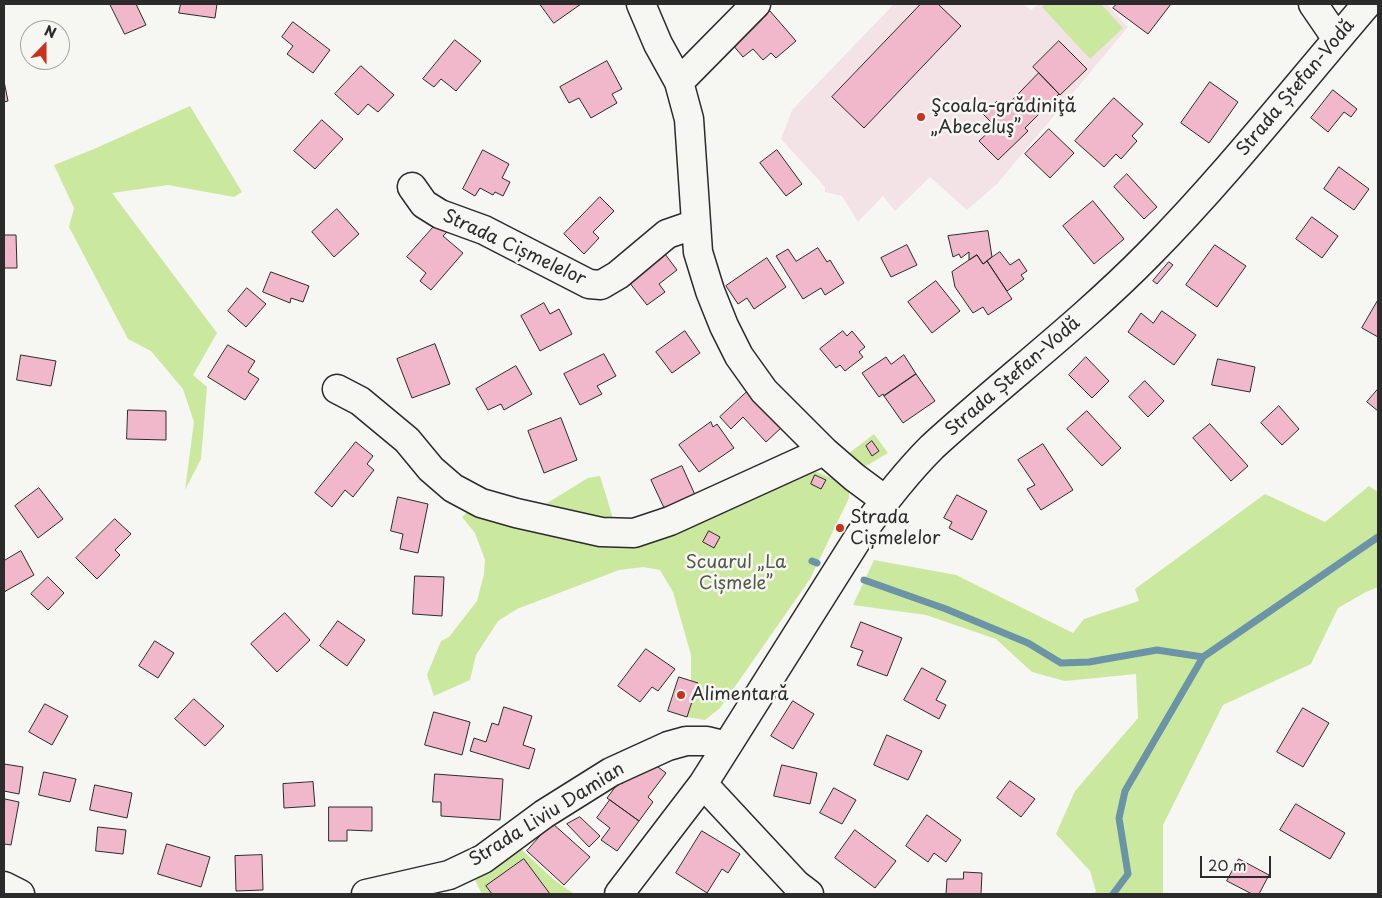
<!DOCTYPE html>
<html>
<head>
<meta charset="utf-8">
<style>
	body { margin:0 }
	#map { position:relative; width:1382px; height:898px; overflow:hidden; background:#f6f6f2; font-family:"Playpen Sans",sans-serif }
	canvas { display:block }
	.frame { position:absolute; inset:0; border:5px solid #2b2b2b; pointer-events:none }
	.north { position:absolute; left:20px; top:20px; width:50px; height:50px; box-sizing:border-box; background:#f6f6f2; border:1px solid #a5a5a2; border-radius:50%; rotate:22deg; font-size:14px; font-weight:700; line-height:20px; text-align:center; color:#2b2b2b }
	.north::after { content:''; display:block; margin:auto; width:18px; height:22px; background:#c8321e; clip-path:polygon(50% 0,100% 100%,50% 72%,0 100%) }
	.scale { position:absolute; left:1200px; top:856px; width:71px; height:22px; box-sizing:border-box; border:2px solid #2b2b2b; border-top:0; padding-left:6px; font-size:15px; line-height:18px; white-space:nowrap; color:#2b2b2b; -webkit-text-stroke:4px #f6f6f2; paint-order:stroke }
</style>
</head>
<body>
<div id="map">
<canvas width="1382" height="898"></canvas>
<div class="frame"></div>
<div class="north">N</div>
<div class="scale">20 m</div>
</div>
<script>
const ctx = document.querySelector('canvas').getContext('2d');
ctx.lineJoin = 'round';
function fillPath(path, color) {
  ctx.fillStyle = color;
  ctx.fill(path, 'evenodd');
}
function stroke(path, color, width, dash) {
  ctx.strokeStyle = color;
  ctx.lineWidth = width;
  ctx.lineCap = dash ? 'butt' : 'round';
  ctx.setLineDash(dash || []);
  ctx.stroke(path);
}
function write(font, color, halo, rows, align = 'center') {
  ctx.font = font + ' "Playpen Sans",sans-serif';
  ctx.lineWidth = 5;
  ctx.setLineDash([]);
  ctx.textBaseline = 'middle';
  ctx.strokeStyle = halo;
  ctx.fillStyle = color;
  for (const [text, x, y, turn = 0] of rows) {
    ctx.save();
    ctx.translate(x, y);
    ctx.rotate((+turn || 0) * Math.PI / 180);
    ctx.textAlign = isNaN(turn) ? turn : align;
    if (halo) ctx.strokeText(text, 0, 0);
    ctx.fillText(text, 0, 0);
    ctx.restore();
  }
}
const built = new Path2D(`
	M894,4H1023L1031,10L1039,4H1107L1128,27L997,184L967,210L930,177L895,211L883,196L858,222L842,196L825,192V187L781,139L792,110Z`);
const green = new Path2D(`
	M1046,4H1101L1123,28L1090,59L1042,7Z
	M190,106L242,192L234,197L168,185L112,193L217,333L193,375L207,387L201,459L185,490L194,422L183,389L151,351L128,339L69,227L74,208L54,165L94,149Z
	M874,434L888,453L866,466L854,465L844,457Z
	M812,470L839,481L849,491V498L810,579L720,708L705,720L687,717L698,683L691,681V655L673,592L660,570L643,567L619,570L517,609L498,621L476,655L470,680L434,696L427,675L441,641L449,637L477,601L484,574L485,560L475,533L462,517L470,509L608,540Z
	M600,476L615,525L539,508L588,478Z
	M1369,486L1378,492V587L1364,593L1338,608L1311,664L1223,705L1163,825V894H1094L1096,891L1090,871L1056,834L1075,791L1138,718L1136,674L1065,681L1032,672L996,639L926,615L853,605L874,560L956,575L1073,633L1084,619L1139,601L1135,589L1265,494L1325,522Z
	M520,848L553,879L574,894H550L524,859L487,886L492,894H482L475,880Z`);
const stream = new Path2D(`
	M812,561L817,563
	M864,580L946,609L1028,643L1061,663L1089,662L1157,650L1203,657
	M1113,894L1128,874L1119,818L1125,791L1203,657L1378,537`);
const building = new Path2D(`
	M110,4H136L146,25L125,34Z
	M181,4H217L215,18L179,13Z
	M540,4H581L554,23Z
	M921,4H938L961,26L864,128L832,97Z
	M1117,4H1171L1148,34L1113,8Z
	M770,11L796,41L776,58L771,53L763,60L753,49L743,57L732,44Z
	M293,22L330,50L313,73L287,54L293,46L282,37Z
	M455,40L481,61L456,91L441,79L434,87L423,79Z
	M1059,41L1087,69L1060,95L1033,67Z
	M607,61L622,89L612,94L617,103L591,118L579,98L569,103L560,87Z
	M361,66L394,95L378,112L368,104L358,115L335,94Z
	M1039,73L1059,94L1025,128L1028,131L998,160L979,141L995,126L983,114L997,101L1004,108Z
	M4,81L8,101L4,102Z
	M1210,82L1238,102L1209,143L1181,123Z
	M1333,90L1357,109L1351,117L1344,112L1328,132L1311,118Z
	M1114,98L1143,124L1132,136L1137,141L1121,159L1116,154L1104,167L1075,141Z
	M322,120L343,139L315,169L294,151Z
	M1049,129L1074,153L1050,178L1025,154Z
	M483,150L509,164L502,178L510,182L503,196L495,192L493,195L480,188L475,196L463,189Z
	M777,150L802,184L786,196L760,163Z
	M1339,167L1369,189L1354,210L1324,189Z
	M1127,174L1157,207L1144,219L1114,187Z
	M600,197L614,211L593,232L599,238L584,254L564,234Z
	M1093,201L1124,239L1094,264L1063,226Z
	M337,209L359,234L334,257L312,232Z
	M1312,217L1338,236L1322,258L1296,239Z
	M438,222L448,231L443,236L463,253L431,290L420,281L426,273L407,257Z
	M988,231L992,257L987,261L983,264L977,255L969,260V252L961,258L959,254L953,257L948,236Z
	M4,235H16L17,268H4Z
	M907,245L917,265L891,277L881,258Z
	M1215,245L1246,266L1217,307L1186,285Z
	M818,248L827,262L830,260L844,283L825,295L821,288L803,299L776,256L788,249L796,261Z
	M1000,252L1010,265L1019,259L1027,271L1021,275L1024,279L1007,291L987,261Z
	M665,254L677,270L659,284L665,292L647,305L629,282Z
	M977,255L983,264L987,261L1012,299L988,315L983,307L973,313L955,287L952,272Z
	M767,258L786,287L754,309L747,298L738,304L726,286Z
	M1169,262L1173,265L1157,284L1153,281Z
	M271,272L309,286L303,302L291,298L290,303L263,292Z
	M936,281L960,311L932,333L908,302Z
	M247,288L266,304L246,327L228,311Z
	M1378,300V337L1362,328Z
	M544,303L550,314L559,309L572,334L540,351L521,316Z
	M1162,311L1196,335L1174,365L1128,332L1141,313L1153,323Z
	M685,331L700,353L672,373L656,352Z
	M843,331L847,336L852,331L865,347L859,352L863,357L845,371L840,365L836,368L820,349Z
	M435,344L450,384L412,398L397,359Z
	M228,345L255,361L248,372L259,379L245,400L208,377Z
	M604,354L616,376L597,386L602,394L580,405L564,374Z
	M21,355L56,361L51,386L17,380Z
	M904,355L916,374L884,396L883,394L879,397L862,373L886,357L891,364Z
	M1086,357L1109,381L1092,398L1069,375Z
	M1218,359L1255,367L1250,392L1212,385Z
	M516,366L532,394L504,410L501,404L488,410L476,389Z
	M916,374L935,401L903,423L884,396Z
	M1145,381L1164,401L1148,417L1129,397Z
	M1378,389V411L1367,402Z
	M748,391L782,427L766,442L743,417L731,429L720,417Z
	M1279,406L1299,429L1282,445L1261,423Z
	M128,410L166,411V440L127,439Z
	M1087,411L1121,448L1102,466L1067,429Z
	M561,418L577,460L544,473L528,431Z
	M711,422L713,427L717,424L734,448L699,472L679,445Z
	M1210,424L1248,466L1231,481L1193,438Z
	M872,441L879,451L872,456L866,446Z
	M356,442L373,456L367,464L374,470L353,497L345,490L332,507L315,493Z
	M1043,444L1073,490L1041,510L1027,489L1035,485L1018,460Z
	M682,466L696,497L665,510L651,480Z
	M815,475L826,480L821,489L811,484Z
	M39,488L63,519L38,538L15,506Z
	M957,495L987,511L972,540L949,528L952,522L944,518Z
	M398,497L428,504L418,553L400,549L403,534L391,531Z
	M115,519L131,534L115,550L120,555L97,579L76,558Z
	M709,531L720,537L714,548L703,542Z
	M21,551L34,575L4,592V561Z
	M415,576L444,577L442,616L413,614Z
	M48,577L64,593L48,610L31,594Z
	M285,613L310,640L277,672L251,644Z
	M338,621L365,640L347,666L320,646Z
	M861,622L902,638L887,676L857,665L863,651L851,647Z
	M155,641L174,653L158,678L139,666Z
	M646,649L675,669L658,691L652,687L640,702L618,686Z
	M922,668L946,681L936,700L946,705L939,719L904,700Z
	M679,677L698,683L687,717L668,711Z
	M194,699L224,726L205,746L175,719Z
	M793,701L814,714L793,749L771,736Z
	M45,704L68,716L52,745L29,732Z
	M504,707L532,716L523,745L535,749L529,769L470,751L474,738L486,742L492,723L498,725Z
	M1303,708L1329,723L1303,767L1277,752Z
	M434,712L470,722L462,755L425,745Z
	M887,735L922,751L908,780L874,765Z
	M4,764L23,767L19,794L4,791Z
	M654,764L666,773L648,797L653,802L639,821L607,798L619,782L622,784L628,776Z
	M782,765L817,773L810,804L774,796Z
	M44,772L76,779L70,802L39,795Z
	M435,774L503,779L500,820L441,816V802H433Z
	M1010,781L1035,799L1021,817L997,798Z
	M313,782L315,806L284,808L283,784Z
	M95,785L132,793L127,818L90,810Z
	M834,788L856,800L842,824L820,813Z
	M5,799L19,802L11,845L4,844Z
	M610,800L639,821L617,851L601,840L610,828L597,818Z
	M1296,804L1345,833L1330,859L1280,830Z
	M329,807H372V831L347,830V841H329Z
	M927,815L961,840L946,862L934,853L928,862L906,846Z
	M580,817L600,836L589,847L567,824Z
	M552,823L590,857L564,885L527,851Z
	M98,827L126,830L123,854L96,851Z
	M855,830L896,861L875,888L835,858Z
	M702,831L740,854L728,873L722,869L707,893L676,873Z
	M167,844L210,857L201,887L158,874Z
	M262,855L263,890L236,891L235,856Z
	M524,859L550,894H492L486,886Z
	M1239,859L1269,875L1259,894H1252L1227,881Z
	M964,872L982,873L981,894H946L947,879H963Z`);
const minor = new Path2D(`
	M641,4L658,44L679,82L689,119L698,252L710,291L724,326L739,356L764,391L824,451L854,477L885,500
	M1313,4L1337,39
	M679,82L756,4
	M412,187L424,204L440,214L484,230L589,284L601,285L618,275L667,234L696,224
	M337,389L360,401L407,440L431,469L453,488L481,503L516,513L601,532L634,533L670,521L824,451
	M703,784L796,884L809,894
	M4,886L20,894
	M366,894L449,875L483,859L544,814L611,772L668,746L686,741H707L727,746
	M619,894L703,784L860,535C882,504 905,474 932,447C1003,382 1080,324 1148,255C1226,176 1295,88 1367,4`);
const markers = [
	[921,117,5,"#c8321e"],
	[840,528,5,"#c8321e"],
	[681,695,5,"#c8321e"]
];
const streetNames = [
	["Strada Ștefan-Vodă",1296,88,-50],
	["Strada Cișmelelor",514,248,25],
	["Strada Ștefan-Vodă",1013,377,-41],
	["Strada Liviu Damian",547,815,-32]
];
const poiNames = [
	["Şcoala-grădiniţă",931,107],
	["„Abeceluş”",931,128],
	["Strada",850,518],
	["Cișmelelor",850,539],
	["Alimentară",691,695]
];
const parkNames = [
	["Scuarul „La",736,563],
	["Cișmele”",736,584]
];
fillPath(built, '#f4e3e6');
fillPath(green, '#cbe89f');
stroke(stream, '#6b94a6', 7);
fillPath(building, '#f1b8cb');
stroke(building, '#2b2b2b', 1);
stroke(minor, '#2b2b2b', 31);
stroke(minor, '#f6f6f2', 28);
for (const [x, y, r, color] of markers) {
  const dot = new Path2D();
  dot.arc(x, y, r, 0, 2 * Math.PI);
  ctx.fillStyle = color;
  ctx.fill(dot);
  stroke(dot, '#f6f6f2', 2);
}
write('18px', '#2b2b2b', '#f6f6f2', streetNames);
write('18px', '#2b2b2b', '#f6f6f2', poiNames, 'left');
write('18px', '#535a48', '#f6f6f2', parkNames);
</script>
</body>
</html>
